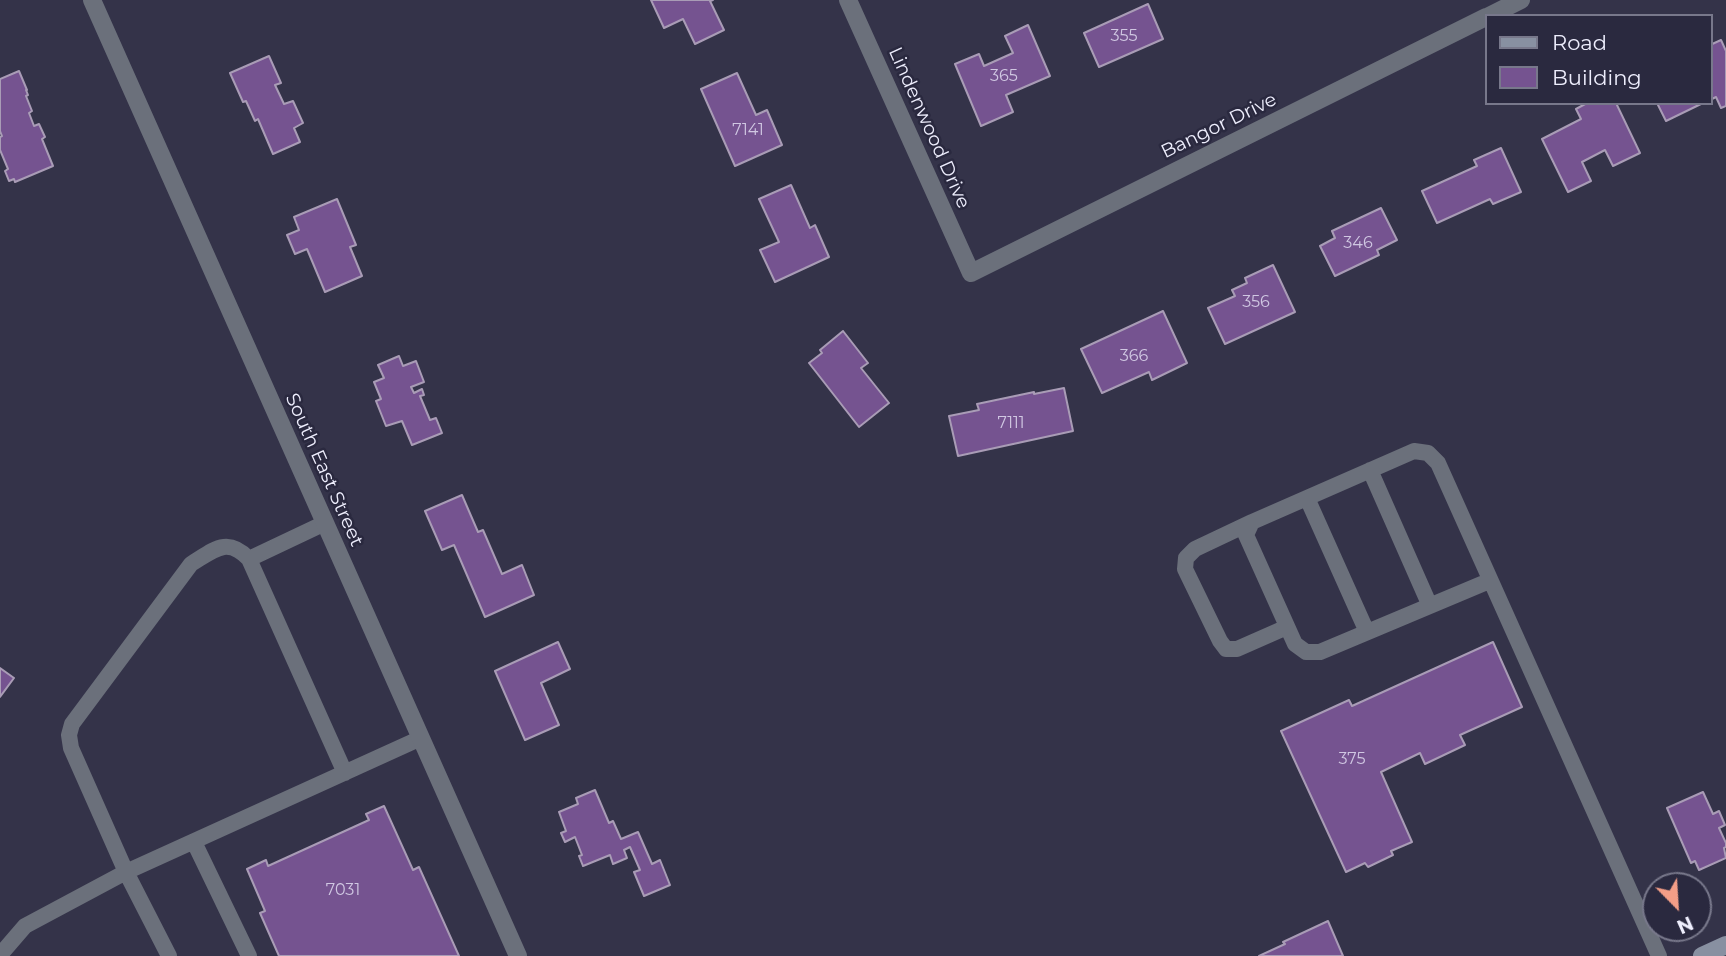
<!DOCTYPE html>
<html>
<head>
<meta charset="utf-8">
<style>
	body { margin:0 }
	#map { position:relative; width:1726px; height:956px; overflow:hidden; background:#343349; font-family:Montserrat,sans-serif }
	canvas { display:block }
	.legend { position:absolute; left:1485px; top:14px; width:228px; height:91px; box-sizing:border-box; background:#2a293f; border:2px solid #78788b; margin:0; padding:9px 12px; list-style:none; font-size:21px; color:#eeeefd }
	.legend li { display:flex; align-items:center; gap:14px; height:35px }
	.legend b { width:35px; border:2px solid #78788b }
	.north { position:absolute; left:1642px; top:872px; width:70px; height:70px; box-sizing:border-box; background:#2a293f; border:2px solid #78788b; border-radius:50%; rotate:156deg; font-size:19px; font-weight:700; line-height:28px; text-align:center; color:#eeeefd }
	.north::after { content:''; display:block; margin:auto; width:24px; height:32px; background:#f49e87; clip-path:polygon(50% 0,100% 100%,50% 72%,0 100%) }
</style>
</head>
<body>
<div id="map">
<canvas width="1726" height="956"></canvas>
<ul class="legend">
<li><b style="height:9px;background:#8890a1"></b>Road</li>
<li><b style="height:19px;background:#755390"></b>Building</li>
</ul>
<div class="north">N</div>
</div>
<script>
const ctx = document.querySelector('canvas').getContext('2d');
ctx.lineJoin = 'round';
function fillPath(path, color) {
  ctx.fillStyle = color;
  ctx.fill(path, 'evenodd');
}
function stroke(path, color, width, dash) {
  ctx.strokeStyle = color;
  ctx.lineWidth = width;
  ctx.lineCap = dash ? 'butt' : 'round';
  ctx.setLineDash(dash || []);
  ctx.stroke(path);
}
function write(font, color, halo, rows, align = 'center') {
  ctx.font = font + ' Montserrat,sans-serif';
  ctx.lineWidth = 5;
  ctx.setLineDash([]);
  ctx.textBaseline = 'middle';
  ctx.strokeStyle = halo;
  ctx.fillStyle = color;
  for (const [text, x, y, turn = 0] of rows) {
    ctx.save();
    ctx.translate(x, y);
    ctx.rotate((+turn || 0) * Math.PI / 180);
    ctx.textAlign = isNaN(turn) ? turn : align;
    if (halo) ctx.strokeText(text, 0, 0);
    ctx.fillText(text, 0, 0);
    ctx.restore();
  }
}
const building = new Path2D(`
	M651,0H713L710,1L724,30L695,44L683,19L664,28Z
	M1148,4L1163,39L1099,67L1084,33Z
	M1028,25L1050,76L1006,95L1013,112L981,126L955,64L979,54L984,66L1013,53L1005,36Z
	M1721,40L1726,51V106L1721,108L1716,97L1710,100V45Z
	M269,56L281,83L275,85L284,104L293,101L303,123L294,128L300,142L273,154L258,119L255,121L246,101L243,102L230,73Z
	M19,71L27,90H26L28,95L26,96L32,111L29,113L34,126L39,124L45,137L42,139L53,166L15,182L14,179L9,181L5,171L8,169L0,150V137L2,136L0,131V79Z
	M737,73L756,115L767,110L782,145L735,166L701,89Z
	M1587,103H1616L1640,153L1613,166L1605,150L1582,162L1591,181L1568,192L1542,139L1581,119L1576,109Z
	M1657,103H1703L1666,121Z
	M1501,148L1521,192L1493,204L1490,199L1437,223L1422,191L1477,166L1474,160Z
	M791,185L810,228L815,225L829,257L775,282L760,250L779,242L759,199Z
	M337,199L356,245L350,247L362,276L325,292L307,249L295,254L287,235L299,230L294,217Z
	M1381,208L1397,240L1377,250L1379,255L1335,276L1320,246L1335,238L1332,231Z
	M1273,265L1295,312L1225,344L1208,308L1235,296L1232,290L1247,283L1245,278Z
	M1163,311L1187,363L1152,380L1149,372L1102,393L1081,349Z
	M843,331L868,363L861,368L889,403L859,427L809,363L822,353L820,350Z
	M399,356L403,366L416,361L424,382L411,387L414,393L422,389L424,395L420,396L430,420L436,418L442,433L412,445L402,421L386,426L376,401L381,399L374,382L384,378L378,365Z
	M1064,388L1073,431L958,456L949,416L979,410L977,404L1034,392V394Z
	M462,495L478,532L483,530L502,574L522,565L534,595L485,617L454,545L442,550L425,511Z
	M558,642L570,669L541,683L559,725L525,740L495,671Z
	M1493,642L1522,707L1460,735L1465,745L1425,764L1420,753L1381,772L1412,842L1391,851L1393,855L1368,867L1365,863L1346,872L1281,731L1349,700L1352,706Z
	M0,668L14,678L0,697Z
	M595,790L609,823L613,821L621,839L638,832L652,864L660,860L670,885L644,896L634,872L640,870L630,847L624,850L627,858L613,864L610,855L583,866L579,856L582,855L575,837L565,842L561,833L566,831L559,812L578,804L576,798Z
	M1703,792L1713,814L1719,811L1725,825L1719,828L1726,843V847L1724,848L1726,858L1699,870L1695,861L1691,863L1667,808Z
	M384,806L413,870L419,867L459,956H279L260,913L265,911L247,869L266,860L268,866L369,820L366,814Z
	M1328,921L1343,956H1259L1285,944L1283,942Z`);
const service = new Path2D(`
	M1370,470L1430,606
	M1307,498L1367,632
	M1252,522L1195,549L1186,558L1185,569L1220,641L1226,649H1237L1287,627
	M249,559L325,523
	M1489,581L1320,652H1306L1295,644L1246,535L1252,522L1414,451L1428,453L1438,463L1659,956
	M194,842L249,956
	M0,955L25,926L126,872L421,738
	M169,956L126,872L71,748L69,735L72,724L191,564C214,550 227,536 249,559L345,773`);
const minor = new Path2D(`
	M92,0L518,956
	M848,0L971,273L1486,17
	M1489,16L1521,0`);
const secondary = new Path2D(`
	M1702,956L1726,945`);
const numberNames = [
	["355",1124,36],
	["365",1004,76],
	["7141",748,130],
	["346",1358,243],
	["356",1256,302],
	["366",1134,356],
	["7111",1011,423],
	["375",1352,759],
	["7031",343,890]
];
const streetNames = [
	["Bangor Drive",1219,126,-26],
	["Lindenwood Drive",929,128,66],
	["South East Street",324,470,66]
];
fillPath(building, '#755390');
stroke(building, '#a99cb6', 2);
stroke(service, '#6b707b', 16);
stroke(minor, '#6b707b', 18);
stroke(secondary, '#8890a1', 18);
write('16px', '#d0c7e2', null, numberNames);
write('19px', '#eeeefd', '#2a293f', streetNames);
</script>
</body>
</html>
